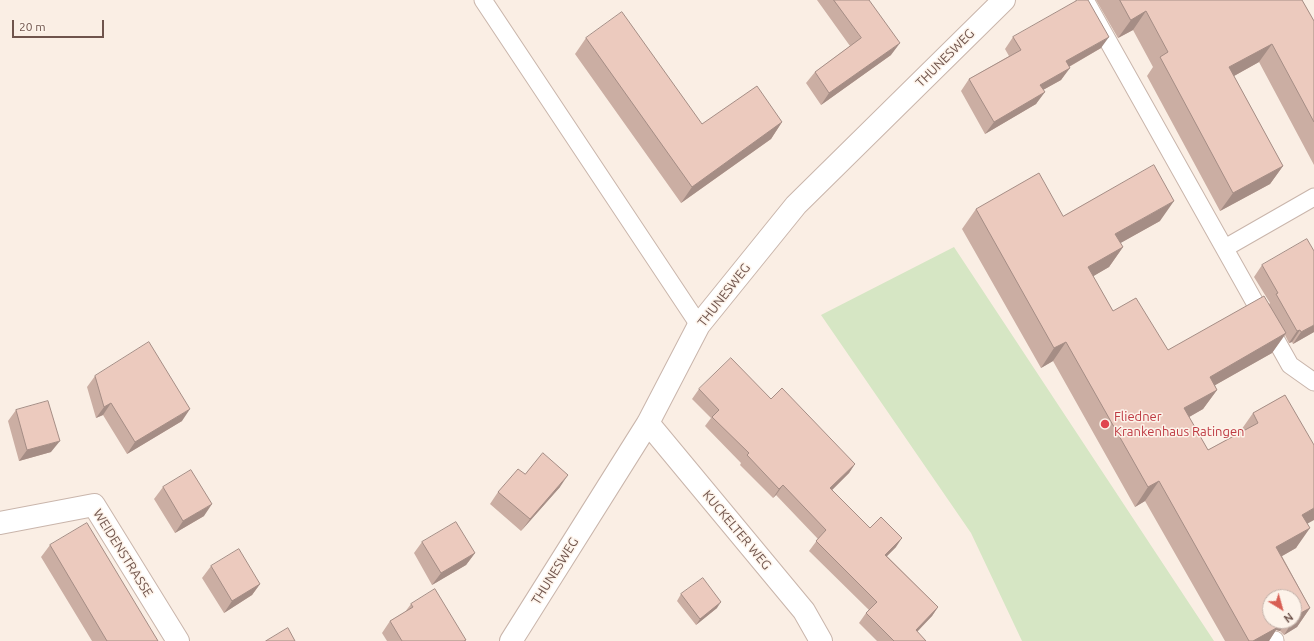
<!DOCTYPE html>
<html>
<head>
<meta charset="utf-8">
<style>
	body { margin:0 }
	#map { position:relative; width:1314px; height:641px; overflow:hidden; background:#faeee4; font-family:Ubuntu,sans-serif }
	canvas { display:block }
	.north { position:absolute; left:1262px; top:589px; width:40px; height:40px; box-sizing:border-box; background:#fdf3ea; border:1px solid #c4b3ab; border-radius:50%; rotate:143deg; font-size:11px; font-weight:700; line-height:16px; text-align:center; color:#6f544c }
	.north::after { content:''; display:block; margin:auto; width:14px; height:18px; background:#d85f54; clip-path:polygon(50% 0,100% 100%,50% 72%,0 100%) }
	.scale { position:absolute; left:12px; top:20px; width:92px; height:18px; box-sizing:border-box; border:2px solid #6f544c; border-top:0; padding-left:5px; font-size:12px; line-height:14px; white-space:nowrap; color:#6f544c; -webkit-text-stroke:3px #fdf3ea; paint-order:stroke }
</style>
</head>
<body>
<div id="map">
<canvas width="1314" height="641"></canvas>
<div class="north">N</div>
<div class="scale">20 m</div>
</div>
<script>
const ctx = document.querySelector('canvas').getContext('2d');
ctx.lineJoin = 'round';
function fillPath(path, color) {
  ctx.fillStyle = color;
  ctx.fill(path, 'evenodd');
}
function stroke(path, color, width, dash) {
  ctx.strokeStyle = color;
  ctx.lineWidth = width;
  ctx.lineCap = dash ? 'butt' : 'round';
  ctx.setLineDash(dash || []);
  ctx.stroke(path);
}
function write(font, color, halo, rows, align = 'center') {
  ctx.font = font + ' Ubuntu,sans-serif';
  ctx.lineWidth = 3;
  ctx.setLineDash([]);
  ctx.textBaseline = 'middle';
  ctx.strokeStyle = halo;
  ctx.fillStyle = color;
  for (const [text, x, y, turn = 0] of rows) {
    ctx.save();
    ctx.translate(x, y);
    ctx.rotate((+turn || 0) * Math.PI / 180);
    ctx.textAlign = isNaN(turn) ? turn : align;
    if (halo) ctx.strokeText(text, 0, 0);
    ctx.fillText(text, 0, 0);
    ctx.restore();
  }
}
const green = new Path2D(`
	M954,247L1214,641H1022L971,533L821,315Z`);
const lane = new Path2D(`
	M483,0L699,325
	M1085,0L1290,365L1314,382
	M1225,248L1314,197
	M1275,640V641`);
const street = new Path2D(`
	M648,423L804,611L821,641
	M0,523L94,505L178,641
	M511,641L648,423L699,325L796,205L1004,0`);
const wall = new Path2D(`
	M817,0H869L891,55L821,105L806,83L815,72L850,46Z
	M1096,0H1302L1314,21V165L1259,62L1234,76L1283,166L1270,184L1220,211L1147,76L1153,67L1133,30L1118,38Z
	M1013,37L1101,48L1069,67L1061,80L1043,90L1036,104L985,134L961,91L969,79L1009,56L1005,49Z
	M586,38L702,124L782,122L771,139L681,203L575,54Z
	M976,209L1063,216L1160,221L1120,243L1123,247L1109,267L1093,276L1113,311L1168,350L1269,304L1270,303L1254,277L1262,265L1314,332L1293,344L1292,342L1289,343L1285,335L1272,353L1215,385L1217,390L1203,409L1189,417L1208,450L1239,433L1253,413L1285,395L1308,524L1296,548L1282,556L1310,608L1297,627L1284,635L1280,631L1276,630L1269,641H1225L1145,501L1135,507L1053,361L1041,368L962,229ZM1294,597V621H1270Z
	M95,376L182,421L127,454L103,415L96,418L87,387Z
	M699,389L771,399L855,464L849,473L832,490L870,528L896,547L887,556L938,607L932,616L917,632L926,641H877L859,623L866,613L869,610L809,551L818,539L776,495L773,498L740,465L741,463L705,426L711,418L692,399Z
	M16,410L51,452L19,461L8,421Z
	M525,474L560,487L521,531L490,504L498,492Z
	M163,487L204,516L175,533L154,499Z
	M422,542L475,553L466,565L432,585L414,553Z
	M50,545L158,641H92L41,557Z
	M211,566L260,584L252,595L224,613L202,578Z
	M681,594L717,608L696,625L677,601Z
	M411,604L466,640L465,641H387L382,633L390,621L405,612Z`);
const shadedWall = new Path2D(`
	M1146,11L1133,30L1118,38L1131,20Z
	M1109,37L1101,48L1058,73L1066,61Z
	M900,43L891,55L821,105L829,93Z
	M1272,44L1259,62L1216,86L1229,67Z
	M1070,68L1061,80L1032,96L1040,85Z
	M1045,92L1036,104L985,134L994,122Z
	M782,122L771,139L681,203L692,187Z
	M1283,166L1270,184L1220,211L1233,193Z
	M1174,201L1160,221L1101,254L1115,234Z
	M1123,247L1109,267L1075,287L1088,267Z
	M1314,325V332L1293,344L1301,332Z
	M1300,330L1292,342L1289,343L1297,331Z
	M1286,333L1272,353L1196,396L1210,377Z
	M1066,342L1053,361L1041,368L1054,348Z
	M1217,390L1203,409L1170,428L1184,408Z
	M111,403L103,415L96,418L104,407Z
	M190,409L182,421L127,454L135,442Z
	M60,441L51,452L19,461L27,450Z
	M855,464L849,473L824,498L830,488Z
	M568,475L560,487L521,531L530,519Z
	M1159,481L1145,501L1135,507L1148,487Z
	M783,485L776,495L773,498L779,489Z
	M212,504L204,516L175,533L183,521Z
	M1314,508V520L1289,534L1302,515Z
	M1310,528L1296,548L1263,567L1276,547Z
	M902,538L896,547L879,564L885,555Z
	M475,553L466,565L432,585L441,573Z
	M260,584L252,595L224,613L232,601Z
	M721,602L717,608L696,625L700,619Z
	M938,607L932,616L909,640L916,630Z
	M1310,608L1297,627L1284,635L1297,615Z
	M1276,621H1287L1280,631L1276,630L1269,641H1253Z`);
const building = new Path2D(`
	M834,0H869L900,43L829,93L815,72L861,38Z
	M1078,0H1088L1109,37L1066,61L1070,68L1040,85L1045,92L994,122L969,79L1021,50L1013,37Z
	M1120,0H1302L1314,21V122L1272,44L1229,67L1283,166L1233,193L1160,57L1168,52L1146,11L1131,20Z
	M622,12L702,124L757,86L782,122L692,187L586,38Z
	M1154,165L1174,201L1115,234L1123,247L1088,267L1113,311L1136,298L1168,350L1264,296L1286,333L1210,377L1217,390L1184,408L1208,450L1258,423L1253,413L1285,395L1314,445V508L1302,515L1310,528L1276,547L1310,608L1297,615L1294,612V597H1270V621H1279L1280,626L1253,641H1249L1159,481L1148,487L1066,342L1054,348L976,209L1039,173L1063,216Z
	M1307,239L1314,251V325L1301,332L1300,330L1297,331L1276,294L1278,293L1262,265Z
	M149,342L190,409L135,442L111,403L104,407L95,376Z
	M731,358L771,399L782,388L855,464L830,488L870,528L881,517L902,538L885,555L938,607L916,630L926,641H894L866,613L877,602L816,541L826,530L783,485L779,489L747,455L749,453L712,417L719,410L699,389Z
	M48,401L60,441L27,450L16,410Z
	M543,453L568,475L530,519L498,492L518,469L525,474Z
	M191,470L212,504L183,521L163,487Z
	M456,522L475,553L441,573L422,542Z
	M87,523L158,641H107L50,545Z
	M239,549L260,584L232,601L211,566Z
	M703,578L721,602L700,619L681,594Z
	M435,589L466,640L464,641H402L390,621L413,607L411,604Z
	M288,628L295,641H266Z`);
const markers = [
	[1105,424,5,"#e0444e"]
];
const streetNames = [
	["THUNESWEG",945,58,-45],
	["THUNESWEG",724,295,-52],
	["KUCKELTER WEG",737,530,50],
	["WEIDENSTRASSE",123,553,58],
	["THUNESWEG",555,571,-58]
];
const healthNames = [
	["Fliedner",1114,417],
	["Krankenhaus Ratingen",1114,432]
];
fillPath(green, '#d6e6c4');
stroke(lane, '#c9b5ab', 19);
stroke(street, '#c9b5ab', 24);
stroke(lane, '#fff', 17);
stroke(street, '#fff', 22);
fillPath(wall, '#cbaea3');
fillPath(shadedWall, '#a58d85');
fillPath(building, '#eccabe');
stroke(building, '#a58d85', 1);
for (const [x, y, r, color] of markers) {
  const dot = new Path2D();
  dot.arc(x, y, r, 0, 2 * Math.PI);
  ctx.fillStyle = color;
  ctx.fill(dot);
  stroke(dot, '#fdf3ea', 1.5);
}
write('13px', '#6f544c', '#fdf3ea', streetNames);
write('13px', '#be3a42', '#fdf3ea', healthNames, 'left');
</script>
</body>
</html>
